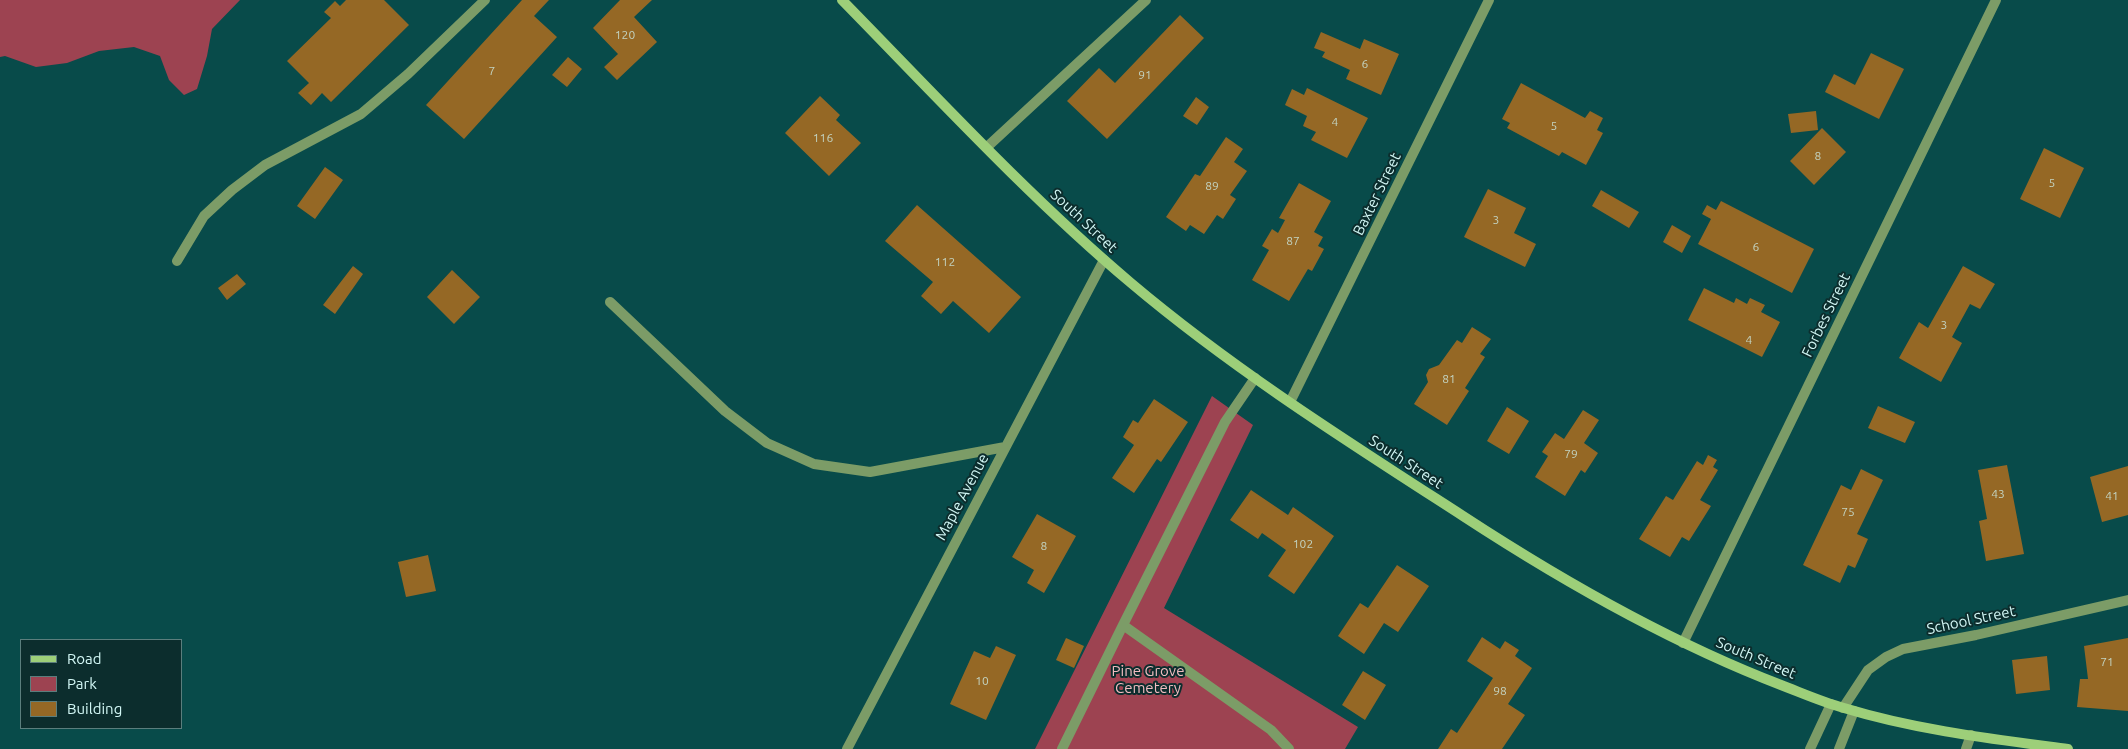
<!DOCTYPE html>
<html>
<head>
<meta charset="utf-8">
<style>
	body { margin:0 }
	#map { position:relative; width:2128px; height:749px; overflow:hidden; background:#084b4a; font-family:Ubuntu,sans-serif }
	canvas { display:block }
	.legend { position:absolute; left:20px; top:639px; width:162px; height:90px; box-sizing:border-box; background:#0c2d2d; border:1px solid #5b7e7d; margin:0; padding:6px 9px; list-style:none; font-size:15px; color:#d2f7f5 }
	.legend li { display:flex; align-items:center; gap:10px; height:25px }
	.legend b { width:25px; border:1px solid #5b7e7d }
</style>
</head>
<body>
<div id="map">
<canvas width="2128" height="749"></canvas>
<ul class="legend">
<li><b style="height:6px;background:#9dcf79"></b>Road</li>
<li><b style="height:14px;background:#9d4351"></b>Park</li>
<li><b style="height:14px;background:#956825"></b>Building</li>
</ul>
</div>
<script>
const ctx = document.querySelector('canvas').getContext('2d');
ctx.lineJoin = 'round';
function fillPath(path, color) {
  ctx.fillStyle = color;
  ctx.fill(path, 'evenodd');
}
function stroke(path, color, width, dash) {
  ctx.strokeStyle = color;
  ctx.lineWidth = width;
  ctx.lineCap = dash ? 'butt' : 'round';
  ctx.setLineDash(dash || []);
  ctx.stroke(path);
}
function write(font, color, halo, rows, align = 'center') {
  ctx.font = font + ' Ubuntu,sans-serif';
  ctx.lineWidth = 4;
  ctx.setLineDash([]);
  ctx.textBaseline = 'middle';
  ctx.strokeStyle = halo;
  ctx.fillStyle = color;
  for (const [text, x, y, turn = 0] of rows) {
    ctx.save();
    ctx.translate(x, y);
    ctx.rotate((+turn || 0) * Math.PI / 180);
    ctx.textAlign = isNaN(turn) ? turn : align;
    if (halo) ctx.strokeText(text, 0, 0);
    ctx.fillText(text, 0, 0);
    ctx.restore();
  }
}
const green = new Path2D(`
	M0,0H240L212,29L207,56L197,89L184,95L169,80L160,56L134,47L99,51L67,63L36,67L5,56L0,57Z
	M1212,396L1253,425L1164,608L1358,727L1345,749H1035Z`);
const building = new Path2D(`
	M346,0H384L409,25L331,102L322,93L311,105L298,93L309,83L287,61L331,18L324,12L335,1L340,6Z
	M522,0H549L534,16L557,37L464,139L426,105Z
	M620,0H652L634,17L657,42L617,80L604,67L618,54L593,28Z
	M1180,15L1204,38L1107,139L1067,101L1099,68L1115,83Z
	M1321,32L1360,49L1364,39L1399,54L1381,95L1346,79L1350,70L1322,57L1325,52L1314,48Z
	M1871,53L1904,69L1879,119L1825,92L1834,74L1855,85Z
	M568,57L582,69L567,87L552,75Z
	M1521,83L1585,118L1590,111L1603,118L1597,130L1603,133L1586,165L1562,152L1559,156L1507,128L1510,123L1502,119Z
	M1307,88L1368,118L1347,158L1311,140L1316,132L1303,126L1307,116L1285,105L1292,89L1304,95Z
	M820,96L840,115L836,120L861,143L829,176L785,133Z
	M1196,97L1209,107L1197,125L1183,116Z
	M1816,111L1818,130L1791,133L1788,114Z
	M1822,128L1846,152L1814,185L1790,161Z
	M1226,137L1243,149L1234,162L1247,171L1230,195L1236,199L1223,219L1217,215L1204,234L1190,225L1186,231L1166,217L1195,174L1200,176Z
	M2044,148L2084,168L2060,218L2020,199Z
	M325,167L343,180L315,219L297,206Z
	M1299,183L1331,201L1314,232L1323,237L1318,246L1324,249L1312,271L1308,269L1289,301L1252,280L1269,250L1262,246L1272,229L1278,233L1285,220L1279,218Z
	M1488,189L1526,208L1514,233L1536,244L1525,267L1464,237Z
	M1601,190L1639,212L1629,228L1592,206Z
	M1721,201L1814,249L1792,293L1698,244L1711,219L1702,214L1707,205L1716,210Z
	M917,205L1021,297L989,333L953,301L941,314L921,296L933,282L885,241Z
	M1672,225L1691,236L1682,253L1663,242Z
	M353,266L363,274L335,314L323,305Z
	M1963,266L1995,284L1980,309L1970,304L1952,337L1962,343L1941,382L1899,358L1919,322L1928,328Z
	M452,270L480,297L454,324L427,297Z
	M237,274L246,284L227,300L218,288Z
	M1704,288L1734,303L1736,298L1747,304L1750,298L1765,305L1761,312L1780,322L1762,357L1688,320Z
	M1472,327L1491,339L1480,354L1485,357L1465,388L1469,391L1447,425L1414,404L1428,382L1426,375L1429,369L1439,365L1457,340L1462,343Z
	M1154,399L1188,422L1161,462L1157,459L1134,493L1112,478L1134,445L1123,437L1133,420L1138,423Z
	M1878,406L1915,422L1905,443L1868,428Z
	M1507,407L1529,421L1509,454L1487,441Z
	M1583,410L1599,420L1584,443L1598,453L1585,473L1581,470L1565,496L1535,477L1548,456L1542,452L1555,433L1564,439Z
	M1708,455L1717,460L1713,467L1718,470L1700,500L1711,506L1689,541L1682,537L1670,557L1639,539L1666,496L1673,500L1697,461L1703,465Z
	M2007,465L2024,554L1986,561L1979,521L1987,519L1978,470Z
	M2128,466V515L2102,522L2090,477Z
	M1861,469L1883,480L1857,534L1868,539L1855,568L1848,565L1840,583L1803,565L1841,485L1851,490Z
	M1251,490L1288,515L1293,507L1334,536L1294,594L1268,576L1286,550L1262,533L1258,539L1230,520Z
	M1037,514L1076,536L1044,593L1027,583L1034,570L1012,557Z
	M428,555L436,591L406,597L398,562Z
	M1397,565L1429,586L1398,632L1384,623L1364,654L1338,636L1360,603L1368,608Z
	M1482,637L1500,649L1505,641L1519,650L1515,656L1532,668L1508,704L1525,715L1502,749H1438L1451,729L1457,733L1493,678L1467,661Z
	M1066,638L1084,646L1074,668L1056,660Z
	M2128,638V711L2077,707L2080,679H2088L2084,646Z
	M996,646L1016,655L986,720L950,704L974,651L990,658Z
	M2047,656L2050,690L2016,694L2012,660Z
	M1363,671L1386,685L1365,720L1342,705Z`);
const service = new Path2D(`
	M987,147L1146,0
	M1123,625L1225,422L1255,378
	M1062,749L1123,625L1271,730L1289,749
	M1810,749L1831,704
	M1839,749L1854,711`);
const minor = new Path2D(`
	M177,261L204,216L232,190L265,165L361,114L408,74L485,0
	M610,302L725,411L767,443L814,464L870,472L1005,447
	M1290,402L1489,0
	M1683,643L1996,0
	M847,749L1104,260
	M1966,749L1971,735`);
const tertiary = new Path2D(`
	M1843,708L1868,670L1886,657L1903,649L1976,635L2128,600`);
const secondary = new Path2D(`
	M842,0C936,96 1028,196 1131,283C1234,370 1350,443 1463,516C1564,582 1669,642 1781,685C1802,693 1822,702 1844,708C1916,730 1993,739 2068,749`);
const numberNames = [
	["120",625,35],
	["6",1365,64],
	["7",492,71],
	["91",1145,75],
	["4",1335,122],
	["5",1554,126],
	["116",823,138],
	["8",1818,156],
	["5",2052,183],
	["89",1212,186],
	["3",1496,220],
	["87",1293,241],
	["6",1756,247],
	["112",945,262],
	["3",1944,325],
	["4",1749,340],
	["81",1449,379],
	["79",1571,454],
	["43",1998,494],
	["41",2112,496],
	["75",1848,512],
	["102",1303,544],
	["8",1044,546],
	["71",2107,662],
	["10",982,681],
	["98",1500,691]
];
const streetNames = [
	["Baxter Street",1377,194,-64],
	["South Street",1084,221,43],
	["Forbes Street",1826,315,-64],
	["South Street",1406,462,33],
	["Maple Avenue",962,497,-62],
	["School Street",1971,620,-12],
	["South Street",1756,658,23]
];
const parkNames = [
	["Pine Grove",1148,671],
	["Cemetery",1148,688]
];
fillPath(green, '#9d4351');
fillPath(building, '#956825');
stroke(service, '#7c9c67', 10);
stroke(minor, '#7c9c67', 10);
stroke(tertiary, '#7c9c67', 10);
stroke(secondary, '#9dcf79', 10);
write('12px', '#c3d3c1', null, numberNames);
write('15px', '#d2f7f5', '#0c2d2d', streetNames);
write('15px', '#f1bcc0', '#0c2d2d', parkNames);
</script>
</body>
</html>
